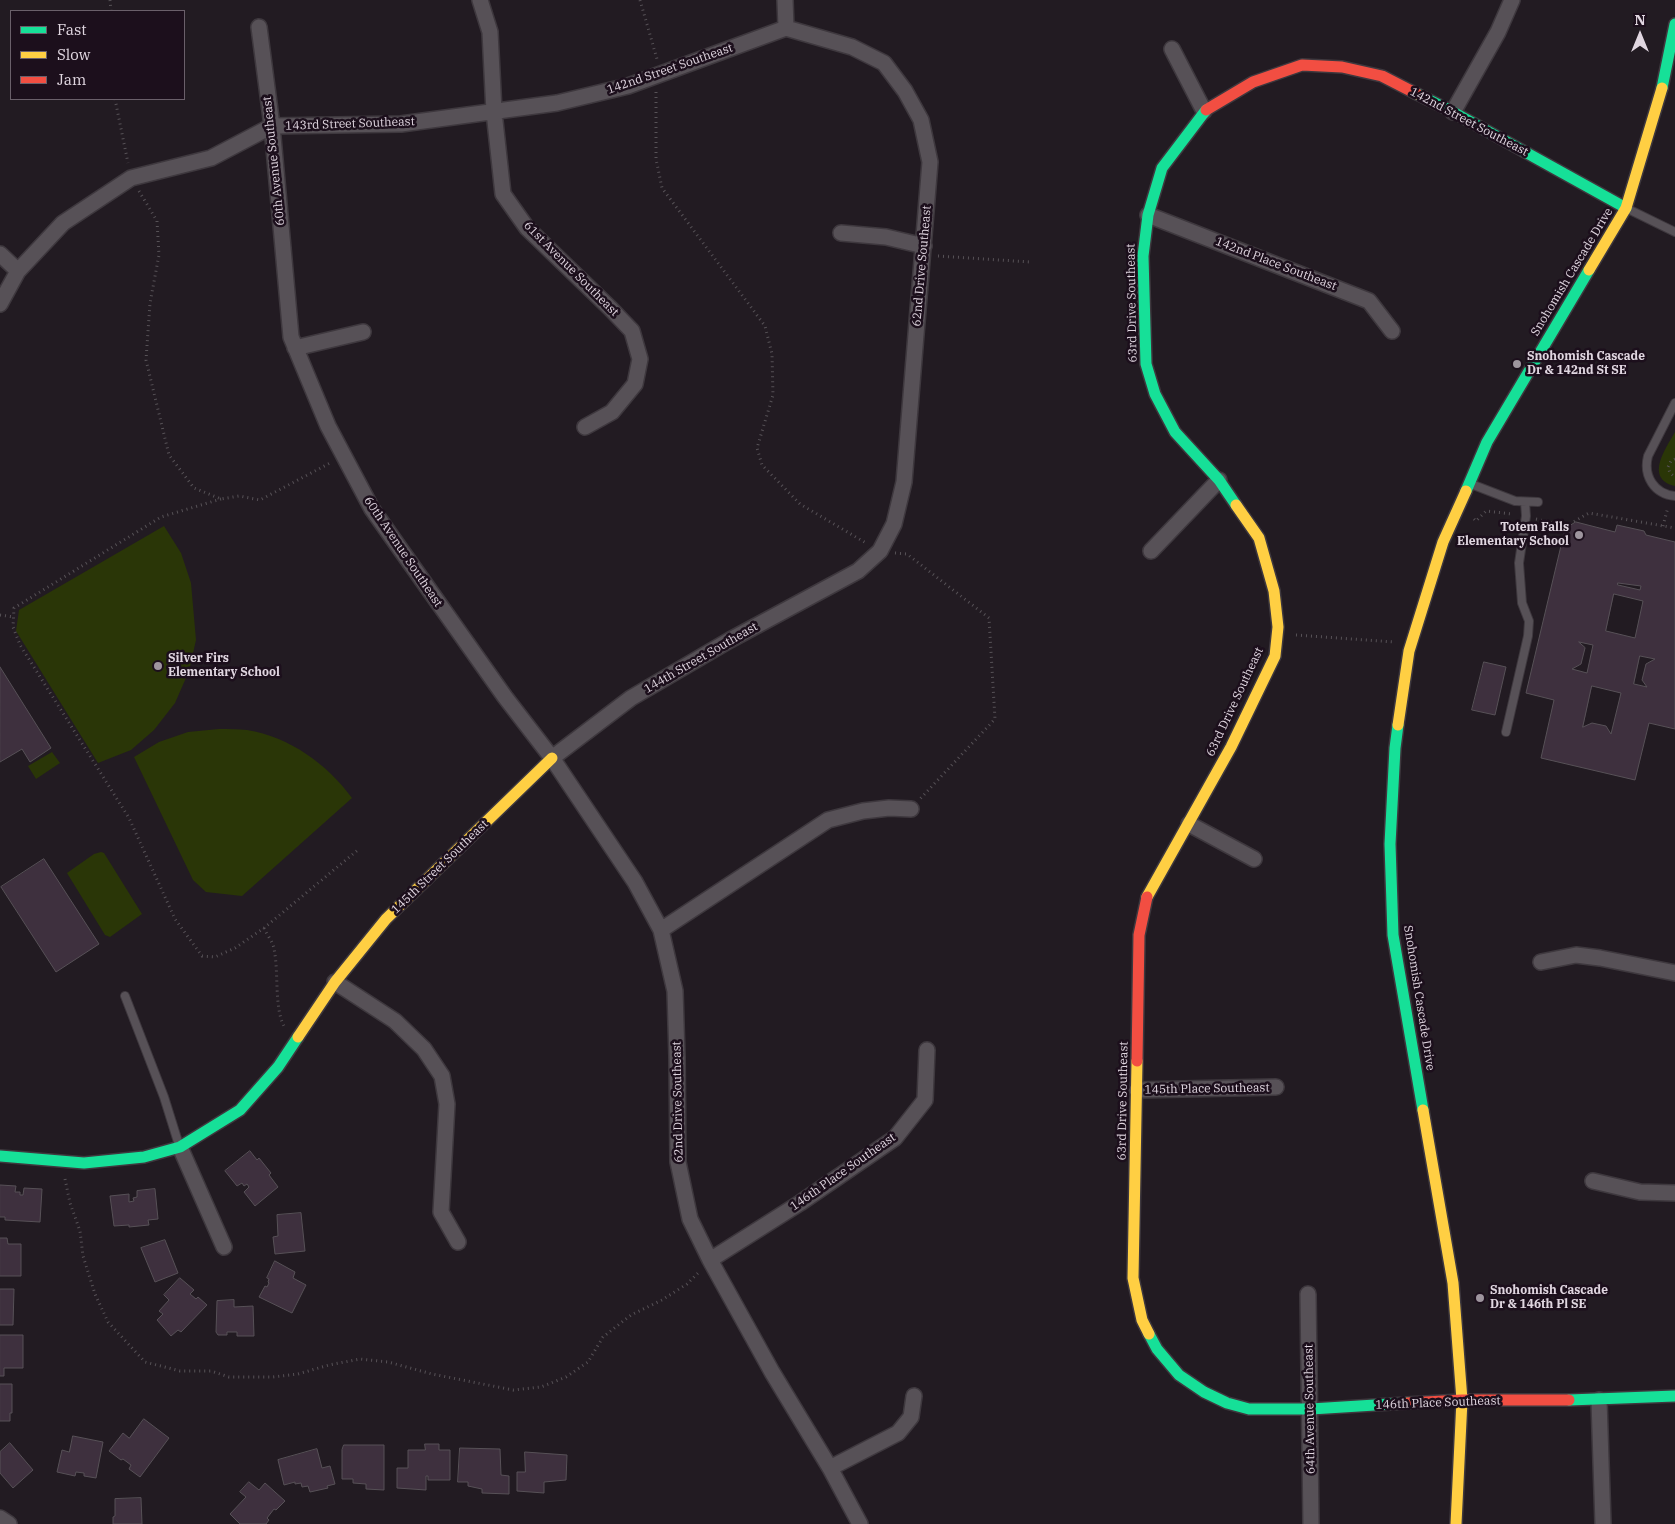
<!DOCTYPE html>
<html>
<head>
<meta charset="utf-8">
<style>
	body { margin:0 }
	#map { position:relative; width:1675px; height:1524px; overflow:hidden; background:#221b22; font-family:"IBM Plex Serif",serif }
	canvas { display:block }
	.legend { position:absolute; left:10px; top:10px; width:175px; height:90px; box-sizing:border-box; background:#1c0f1c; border:1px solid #6a5f6a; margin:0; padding:6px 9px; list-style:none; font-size:15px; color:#e0d6e0 }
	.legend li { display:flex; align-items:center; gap:10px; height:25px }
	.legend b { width:25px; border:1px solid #6a5f6a }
	.north { position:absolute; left:1615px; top:10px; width:50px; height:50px; -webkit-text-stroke:4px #1c0f1c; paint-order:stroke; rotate:0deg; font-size:14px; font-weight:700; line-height:20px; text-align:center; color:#e0d6e0 }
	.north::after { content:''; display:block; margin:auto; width:18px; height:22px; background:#e0d6e0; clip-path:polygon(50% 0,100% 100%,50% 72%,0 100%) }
</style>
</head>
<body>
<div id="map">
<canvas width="1675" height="1524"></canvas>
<ul class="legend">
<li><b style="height:6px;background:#16e098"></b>Fast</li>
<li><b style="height:6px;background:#ffcf43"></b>Slow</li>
<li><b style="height:6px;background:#f24e42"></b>Jam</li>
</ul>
<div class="north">N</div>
</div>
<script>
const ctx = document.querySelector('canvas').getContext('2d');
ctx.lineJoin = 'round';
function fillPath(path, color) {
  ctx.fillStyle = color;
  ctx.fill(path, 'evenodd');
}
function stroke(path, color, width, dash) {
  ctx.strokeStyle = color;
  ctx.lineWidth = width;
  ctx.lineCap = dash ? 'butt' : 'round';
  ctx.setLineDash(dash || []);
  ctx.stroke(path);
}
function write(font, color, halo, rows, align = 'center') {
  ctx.font = font + ' "IBM Plex Serif",serif';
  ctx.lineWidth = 5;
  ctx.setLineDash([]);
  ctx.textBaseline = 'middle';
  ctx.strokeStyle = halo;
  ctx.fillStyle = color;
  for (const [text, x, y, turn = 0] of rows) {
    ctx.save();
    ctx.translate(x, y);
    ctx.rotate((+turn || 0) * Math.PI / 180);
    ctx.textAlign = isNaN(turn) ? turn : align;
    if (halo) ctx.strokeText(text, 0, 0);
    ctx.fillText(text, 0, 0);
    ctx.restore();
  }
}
const green = new Path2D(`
	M1675,432V486C1644,479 1666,448 1675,432Z
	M164,526L181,553L191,583L196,640L189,671L175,703L154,730L131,750L98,763L16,631L19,610Z
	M219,729C228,729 238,729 247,730C290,737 327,764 352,798L242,896L206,892L193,880L134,757L159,742L188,732Z
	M52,752L60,763L36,779L28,766Z
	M101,852L104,853L142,914L110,937L105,935L67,873L94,854Z`);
const building = new Path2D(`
	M1576,522L1615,532L1617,525L1644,531L1646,535L1675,542V729L1649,723L1635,780L1541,758L1554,700L1526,693L1565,529ZM1618,583L1641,586L1640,590L1618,585ZM1614,594L1643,601L1635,638L1606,631ZM1579,642L1593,645L1587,673L1572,669L1581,664L1585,648ZM1640,656L1655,659L1646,664L1642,680L1647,687L1634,684ZM1592,686L1621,693L1611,734L1606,726L1592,723L1583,727Z
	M1484,662L1506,667L1495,715L1472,710Z
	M0,667L51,748L30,762L22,749L0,762Z
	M44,859L99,944L56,972L1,887Z
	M250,1151L257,1160L259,1158L271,1173L269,1175L278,1187L255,1206L244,1192L249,1187L247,1184L244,1186L242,1183L237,1186L225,1171Z
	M0,1185L16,1186L15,1192H20V1195H23L24,1188L42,1189L40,1222L5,1220V1217H0Z
	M155,1189L158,1219L148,1220L149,1225L129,1227V1225L114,1226L110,1196L129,1194V1202L134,1201L133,1198L137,1197V1191Z
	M301,1213L305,1251L275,1254L273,1237L278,1236L277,1215Z
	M0,1238H7L8,1244H21V1276H0Z
	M165,1240L178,1273L155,1282L141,1248Z
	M275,1261L295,1272L293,1278L306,1285L292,1313L259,1297L265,1286L267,1287L269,1283L268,1282L269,1279L267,1278Z
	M180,1278L194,1290L190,1294L196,1299L198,1297L207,1305L181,1332L178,1330L171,1336L157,1320L163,1314L159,1311L169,1300L164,1295Z
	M0,1289H14L13,1325H0Z
	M234,1300V1307L253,1306L254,1336H237V1332H227V1335H218L216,1332L217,1301Z
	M0,1335H23V1368H4V1376H0Z
	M0,1384H12V1413H10V1421H0Z
	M144,1419L169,1438L140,1477L129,1469L131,1465L123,1459L121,1460L109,1451L123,1433L129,1438Z
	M73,1436L103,1442L96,1478L84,1476V1473L76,1472L75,1476L57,1472L62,1450L69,1452Z
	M10,1443L33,1470L13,1488L0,1473V1452Z
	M425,1444H439V1450H450V1480H428V1476H426V1490L397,1488V1468H408V1450H425Z
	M344,1445H384V1490L366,1489V1484L353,1483V1479H342V1450Z
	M460,1448L500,1449L501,1475L509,1476V1494L482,1493V1489L468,1486V1482H458Z
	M317,1449L322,1468L330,1466L335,1484L327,1486L328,1488L310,1492L308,1486L302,1487L301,1483L295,1484V1482L284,1485L278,1460Z
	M525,1452L567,1455L566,1480L544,1482V1493L517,1491V1472H525Z
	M249,1482L259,1490L265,1483L285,1501L276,1510L274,1509L267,1518L269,1520L266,1524H240L230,1514L246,1497L240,1492Z
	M141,1498L142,1524H113V1517L115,1516V1499Z`);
const path = new Path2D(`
	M110,0L111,11
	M640,0L657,59
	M656,92V159L662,188L765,326L772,354L773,395L757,448L762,465L800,504L866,543
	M115,99L128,163
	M139,191L157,221L159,255L150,303L146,360L169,455L194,488L221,499L239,496L260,500L332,462
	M938,256L1030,262
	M1675,459L1671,461L1668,467L1670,473L1675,477
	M221,499L161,517L14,608L13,627L20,645L129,818L175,919L202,956L215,957L235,948L264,928L359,849
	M1474,519L1476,521L1486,511L1512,514
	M1536,519L1566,526L1589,513L1675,528
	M1663,526L1668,507
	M895,553L907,554L989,618L995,719L920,799
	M0,615L14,617
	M1296,635L1394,642
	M264,928C267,935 273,942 274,949C279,973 274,1007 284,1026
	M65,1179L70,1203L80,1231L83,1256L95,1294L108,1322L145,1362L180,1371H211L229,1377H273L298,1374L329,1365L360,1359L388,1362L432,1374L513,1390L541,1387L566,1377L588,1362L603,1337L631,1315L662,1300L687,1284L700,1271`);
const lane = new Path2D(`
	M1628,209L1675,232
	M1675,403L1648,456C1643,476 1654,494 1675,496
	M1471,484L1515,501L1538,502
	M1506,732L1528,636L1529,621L1522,603L1519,563L1526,516L1525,502
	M125,996L164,1097L179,1145`);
const street = new Path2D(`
	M480,0L490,32L494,112L503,194L527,228L611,309L632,331L640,359L635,384L612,412L585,427
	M785,0L786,28
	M259,27L272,126L291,337L328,426L372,509L505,697L552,758L635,882L661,930L675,991L677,1057L678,1162L690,1219L710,1260L772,1372L830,1468L860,1524
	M1172,49L1204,111
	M1453,112L1498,32L1512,0
	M1148,215L1369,301L1392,331
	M841,233L886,237L924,246
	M0,254L18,271
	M0,304L18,271L63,223L131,178L211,158L272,126L401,124L557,103L628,86L786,28
	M295,348L363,332
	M1151,551L1219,480
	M552,758L631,698L730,640L858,571L880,551L894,524L904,482L930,162L921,120L905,91L884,63L852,47L786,28
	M1189,824L1254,859
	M661,930L828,820L863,811L889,808L911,809
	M1541,962L1576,955L1600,958L1675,973
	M335,982L395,1021L424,1049L442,1076L447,1104L441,1212L458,1242
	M1137,1090L1276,1087
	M180,1147L224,1247
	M1593,1181L1640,1192L1675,1193
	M710,1260L800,1203L895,1138L925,1100L927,1050
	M1308,1294L1311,1524
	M1599,1400L1603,1524
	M830,1468L898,1433L911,1417L914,1396
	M0,1518L9,1524`);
const fast = new Path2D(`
	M1662,88L1675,24
	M1417,94L1453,112L1626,208
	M1206,110L1162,168L1148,215L1143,256L1146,364L1155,394L1175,432L1219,480L1236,505
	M1466,491L1487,442L1589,270
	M1398,725L1395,748L1390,844L1393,935L1423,1110
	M0,1156L84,1163L144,1157L180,1147L240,1110L278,1067L298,1037
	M1149,1334L1157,1349L1179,1375L1204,1392L1227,1403L1249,1409H1311L1407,1403
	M1569,1400L1675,1396`);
const slow = new Path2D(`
	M1589,270L1626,208L1662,88
	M1398,725L1409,651L1443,542L1466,491
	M1147,897L1231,747L1275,656L1278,627L1274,591L1259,538L1236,505
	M298,1037L335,982L386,919L552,758
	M1137,1061L1133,1278L1142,1320L1149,1334
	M1423,1110L1453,1283L1462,1400L1456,1524`);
const jam = new Path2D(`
	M1206,110L1253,82L1302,65L1342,67L1382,76L1417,94
	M1137,1061L1139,935L1147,897
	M1407,1403L1462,1400H1569`);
const markers = [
	[1517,364,5,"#9e959e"],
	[1579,535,5,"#9e959e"],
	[158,666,5,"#9e959e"],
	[1480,1298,5,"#9e959e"]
];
const streetNames = [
	["142nd Street Southeast",670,69,-19],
	["142nd Street Southeast",1469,122,28],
	["143rd Street Southeast",350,124,-2],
	["60th Avenue Southeast",274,161,-96],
	["142nd Place Southeast",1276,264,21],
	["62nd Drive Southeast",922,266,-85],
	["61st Avenue Southeast",571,269,45],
	["Snohomish Cascade Drive",1572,272,-59],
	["63rd Drive Southeast",1132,303,-91],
	["60th Avenue Southeast",403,552,56],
	["144th Street Southeast",701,658,-30],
	["63rd Drive Southeast",1235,702,-65],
	["145th Street Southeast",440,867,-44],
	["Snohomish Cascade Drive",1419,998,81],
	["145th Place Southeast",1207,1089,-1],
	["63rd Drive Southeast",1123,1101,-89],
	["62nd Drive Southeast",678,1102,-91],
	["146th Place Southeast",843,1172,-35],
	["146th Place Southeast",1438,1403,-2],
	["64th Avenue Southeast",1310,1409,-91]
];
const poiNames = [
	["Snohomish Cascade",1527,357],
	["Dr & 142nd St SE",1527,371],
	["Totem Falls",1569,528,"right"],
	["Elementary School",1569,542,"right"],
	["Silver Firs",168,659],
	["Elementary School",168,673],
	["Snohomish Cascade",1490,1291],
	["Dr & 146th Pl SE",1490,1305]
];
fillPath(green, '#2a3607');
fillPath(building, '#3e303e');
stroke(building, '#575157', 1);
stroke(lane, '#3e383e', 10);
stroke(street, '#3e383e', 18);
stroke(fast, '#3e383e', 14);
stroke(slow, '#3e383e', 14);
stroke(jam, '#3e383e', 14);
stroke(path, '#575257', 3, [1, 4]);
stroke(lane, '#575157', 8);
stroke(street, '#575157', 15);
stroke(fast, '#16e098', 11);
stroke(slow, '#ffcf43', 11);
stroke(jam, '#f24e42', 11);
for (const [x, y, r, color] of markers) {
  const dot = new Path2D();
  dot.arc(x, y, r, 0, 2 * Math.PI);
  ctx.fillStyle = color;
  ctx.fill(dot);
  stroke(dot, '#1c0f1c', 2);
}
write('12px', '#e0d6e0', '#1c0f1c', streetNames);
write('bold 12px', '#e0d6e0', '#1c0f1c', poiNames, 'left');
</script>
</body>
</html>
